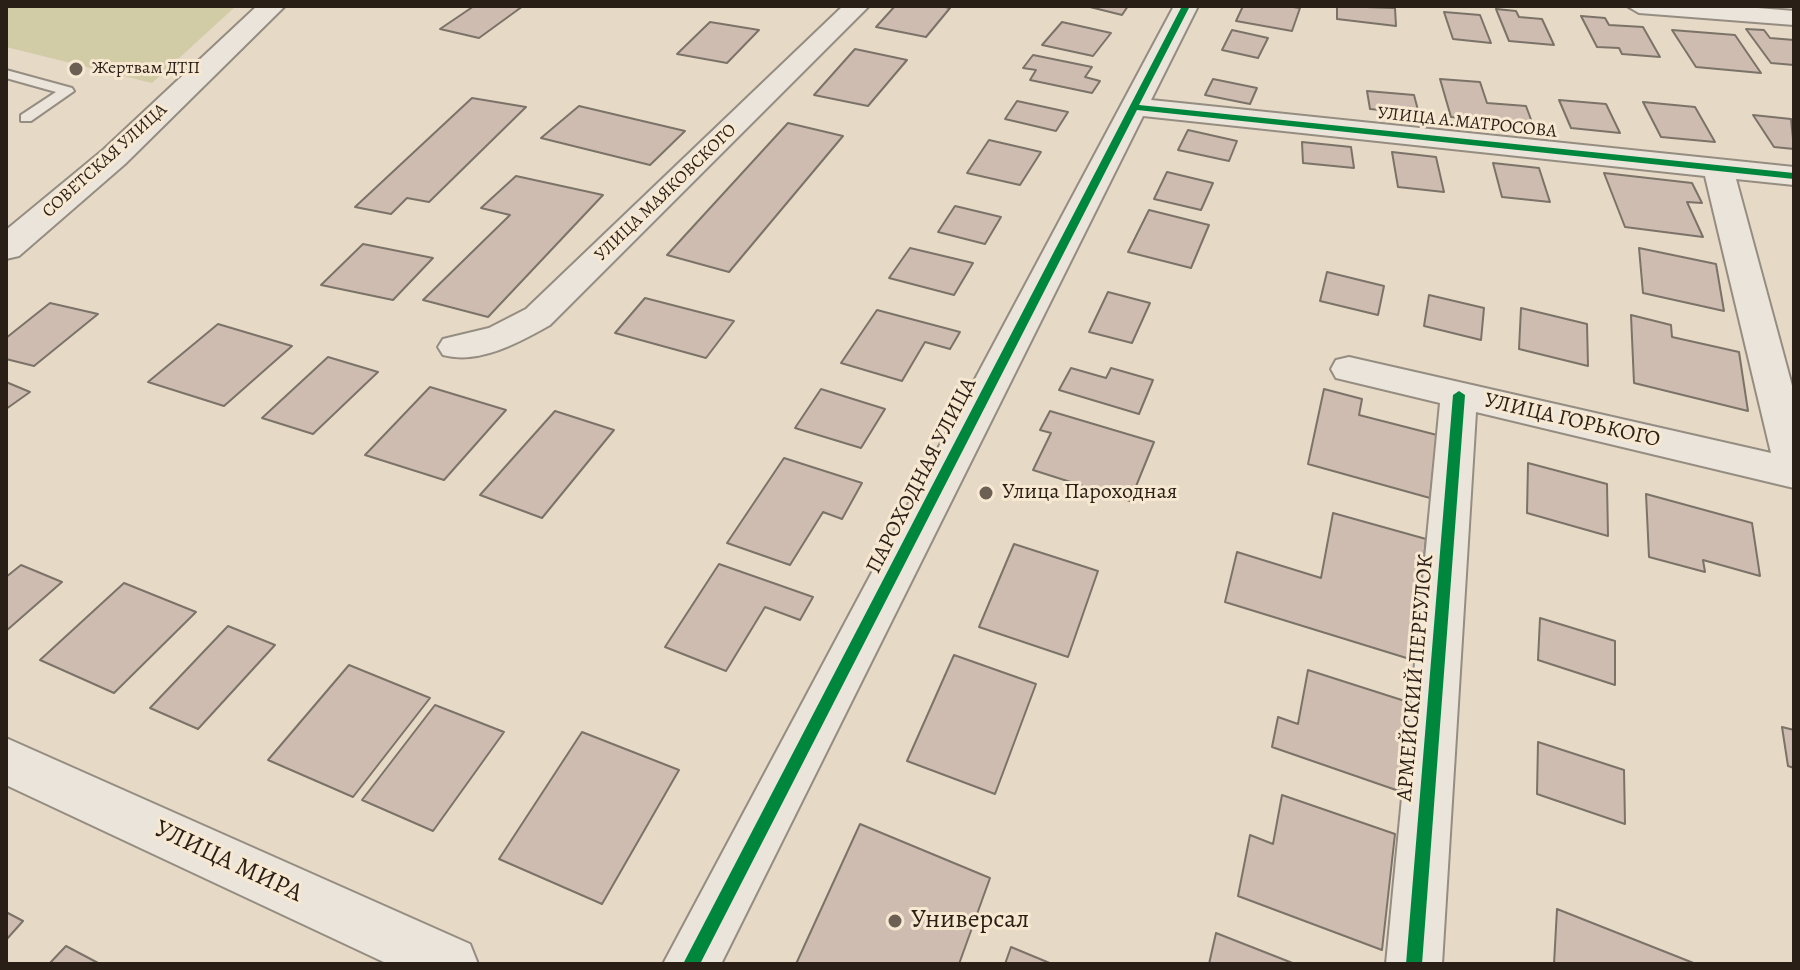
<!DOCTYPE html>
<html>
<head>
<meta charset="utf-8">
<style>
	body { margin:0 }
	#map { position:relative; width:1800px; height:970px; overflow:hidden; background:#e6d9c6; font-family:Alegreya,serif }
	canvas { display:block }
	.frame { position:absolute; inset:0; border:8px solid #2a1f16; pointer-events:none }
</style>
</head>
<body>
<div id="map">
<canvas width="1800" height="970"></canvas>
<div class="frame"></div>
</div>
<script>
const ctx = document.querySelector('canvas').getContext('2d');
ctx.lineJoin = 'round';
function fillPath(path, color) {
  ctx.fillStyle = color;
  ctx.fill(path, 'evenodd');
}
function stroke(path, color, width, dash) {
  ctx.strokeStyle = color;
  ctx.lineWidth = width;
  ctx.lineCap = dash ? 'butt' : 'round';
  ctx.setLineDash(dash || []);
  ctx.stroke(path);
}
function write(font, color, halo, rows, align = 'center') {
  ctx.font = font + ' Alegreya,serif';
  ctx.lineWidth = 6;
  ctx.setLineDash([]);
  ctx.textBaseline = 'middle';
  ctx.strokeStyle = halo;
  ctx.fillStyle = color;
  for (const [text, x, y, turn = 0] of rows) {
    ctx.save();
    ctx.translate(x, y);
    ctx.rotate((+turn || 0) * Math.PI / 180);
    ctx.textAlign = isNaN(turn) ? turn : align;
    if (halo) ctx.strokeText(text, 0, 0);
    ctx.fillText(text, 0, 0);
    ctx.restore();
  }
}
const green = new Path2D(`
	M6,6H236L152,83L6,47Z`);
const building = new Path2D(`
	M474,6H523L479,38L440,29Z
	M895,6H940L950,8L926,37L876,27Z
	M1086,6H1128L1122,15Z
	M1243,6H1286L1300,8L1292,31L1236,21Z
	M1337,6L1395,8L1396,26L1337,19Z
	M1496,9L1516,11L1519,17L1542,19L1554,45L1509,41Z
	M1444,12L1480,15L1491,43L1453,39Z
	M1581,16L1605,18L1609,25L1643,27L1660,57L1622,54L1619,48L1597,47Z
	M710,22L759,30L727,63L677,54Z
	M1062,22L1111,33L1093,56L1042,45Z
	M1746,29L1764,30L1770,38L1794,40V65L1771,63Z
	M1232,30L1268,38L1258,58L1222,50Z
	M1672,30L1735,35L1761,73L1696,67Z
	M855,49L907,60L868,106L814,95Z
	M1033,55L1092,67L1085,77L1100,81L1092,93L1030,80L1036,70L1023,68Z
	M1213,79L1257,88L1250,104L1205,95Z
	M1440,79L1480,82L1487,103L1526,106L1533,125L1451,117Z
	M1367,91L1414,95L1419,114L1370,109Z
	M472,98L526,107L429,202L407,198L391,214L355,207Z
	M1559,100L1606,104L1620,133L1571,128Z
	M1017,101L1068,112L1056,131L1005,119Z
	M1643,102L1695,107L1715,142L1661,137Z
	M579,106L685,131L650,165L541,138Z
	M1753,115L1791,119L1794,149L1774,147Z
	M788,123L843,136L729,272L667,255Z
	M1188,130L1237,141L1229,161L1178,150Z
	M989,140L1041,152L1020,185L967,173Z
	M1302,142L1351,147L1354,168L1303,163Z
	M1392,152L1436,157L1444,192L1398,187Z
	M1493,163L1539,168L1550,202L1502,197Z
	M1167,172L1213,183L1201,210L1154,199Z
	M1604,173L1692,183L1702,203L1687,202L1703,237L1625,227Z
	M516,176L603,195L488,317L423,300L510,215L481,208Z
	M955,206L1001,217L985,244L938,232Z
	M1149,210L1209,225L1191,268L1128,252Z
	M363,244L433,258L393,300L321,285Z
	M910,248L973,263L954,295L889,278Z
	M1639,248L1716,264L1724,311L1643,293Z
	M1327,272L1384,286L1378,315L1320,301Z
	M1108,292L1150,303L1132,343L1089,332Z
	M1429,295L1484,308L1481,340L1424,326Z
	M645,298L734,321L706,358L615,333Z
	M50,303L98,314L34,366L6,359V338Z
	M1521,308L1587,324L1588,366L1519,349Z
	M877,310L960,332L950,349L925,342L902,381L841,363Z
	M1631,315L1671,325L1672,337L1739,352L1748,411L1634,383Z
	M218,324L292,346L224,406L148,382Z
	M328,357L378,372L313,434L262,418Z
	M1071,368L1106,378L1111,368L1153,380L1139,414L1059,390Z
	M6,382L30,392L6,409Z
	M430,387L506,410L444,480L365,455Z
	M821,389L885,409L861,448L795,428Z
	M1324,389L1362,399L1359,415L1437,435L1430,498L1308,464Z
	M555,411L614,430L542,518L480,495Z
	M1050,411L1154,442L1130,501L1033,470L1051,433L1040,430Z
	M784,458L862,483L842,519L823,512L790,565L727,543Z
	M1528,463L1607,484L1608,536L1527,513Z
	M1646,494L1752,523L1760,576L1703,560L1705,572L1649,557Z
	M1333,513L1426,539L1413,660L1225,602L1237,552L1321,578Z
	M1014,544L1098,571L1068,657L979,627Z
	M719,564L813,597L800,620L765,607L726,671L665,647Z
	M21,565L62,582L6,631V577Z
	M124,583L196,612L114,693L40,660Z
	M1540,618L1615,641V685L1538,660Z
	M228,626L275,645L198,729L150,708Z
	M954,655L1036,684L995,794L907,761Z
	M349,665L430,698L353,797L268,760Z
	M1308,670L1408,702L1399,791L1272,747L1278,717L1298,724Z
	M435,705L504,732L433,831L362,800Z
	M1782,727L1794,730V768L1788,766Z
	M582,732L679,770L602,904L499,859Z
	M1538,742L1624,770L1625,824L1537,794Z
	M1282,795L1395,834L1382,950L1238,896L1250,835L1273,844Z
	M860,824L990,878L959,964H796Z
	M1557,909L1696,964H1554Z
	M6,912L23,921L6,940Z
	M1216,933L1295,964H1209Z
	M66,946L100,964H49Z
	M1011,947L1052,964H1005Z`);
const service = new Path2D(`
	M6,70L72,88L74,91L31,121H21V115L56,92L6,78Z`);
const minor = new Path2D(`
	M843,6H869L550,325C520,342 479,365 443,355L438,347L443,339L489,328L526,309Z
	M1174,6H1198L1151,100L1794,167V185L1736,179L1794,393V488L1476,412L1442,964H1386L1440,403L1336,378L1331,369L1336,360L1349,357L1771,453L1705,176L1143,116L721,964H663Z
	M1627,6H1734L1794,11V25L1639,13Z
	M6,738L470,944L478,964H388L6,785Z`);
const tertiary = new Path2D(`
	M257,6H285L125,164L19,256L6,259V230L103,150Z`);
const cycleway = new Path2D(`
	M1182,6H1190L1139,105L1794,173V179L1137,110L700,964H683Z
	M1459,391L1465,395L1422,964H1406L1453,395Z`);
const markers = [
	[76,69,8,"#6c6054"],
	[986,493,8,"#6c6054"],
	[895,921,8,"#6c6054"]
];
const farPoinames = [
	["Жертвам ДТП",92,69]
];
const farStreetnames = [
	["УЛИЦА А.МАТРОСОВА",1467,123,6],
	["СОВЕТСКАЯ УЛИЦА",105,161,-42],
	["УЛИЦА МАЯКОВСКОГО",666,193,-44]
];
const streetNames = [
	["УЛИЦА ГОРЬКОГО",1572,421,13],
	["ПАРОХОДНАЯ УЛИЦА",922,476,-63],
	["АРМЕЙСКИЙ ПЕРЕУЛОК",1416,678,-85]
];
const poiNames = [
	["Улица Пароходная",1002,493]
];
const nearStreetnames = [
	["УЛИЦА МИРА",228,862,25]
];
const nearPoinames = [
	["Универсал",911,921]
];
fillPath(green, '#d1cba6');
fillPath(building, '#cebcb1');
stroke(building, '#7b7368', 2);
stroke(service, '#958d81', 4);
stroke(minor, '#958d81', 4);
stroke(tertiary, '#958d81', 4);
fillPath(service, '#eae4da');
fillPath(minor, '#eae4da');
fillPath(tertiary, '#eae4da');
fillPath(cycleway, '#00873e');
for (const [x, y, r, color] of markers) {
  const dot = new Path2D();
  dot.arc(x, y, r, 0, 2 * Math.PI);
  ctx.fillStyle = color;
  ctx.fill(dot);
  stroke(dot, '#f7e8d2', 3);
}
write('18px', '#2a1f16', '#f7e8d2', farPoinames, 'left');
write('18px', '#2a1f16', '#f7e8d2', farStreetnames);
write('22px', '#2a1f16', '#f7e8d2', streetNames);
write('22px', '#2a1f16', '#f7e8d2', poiNames, 'left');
write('26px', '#2a1f16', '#f7e8d2', nearStreetnames);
write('26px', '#2a1f16', '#f7e8d2', nearPoinames, 'left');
</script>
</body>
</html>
